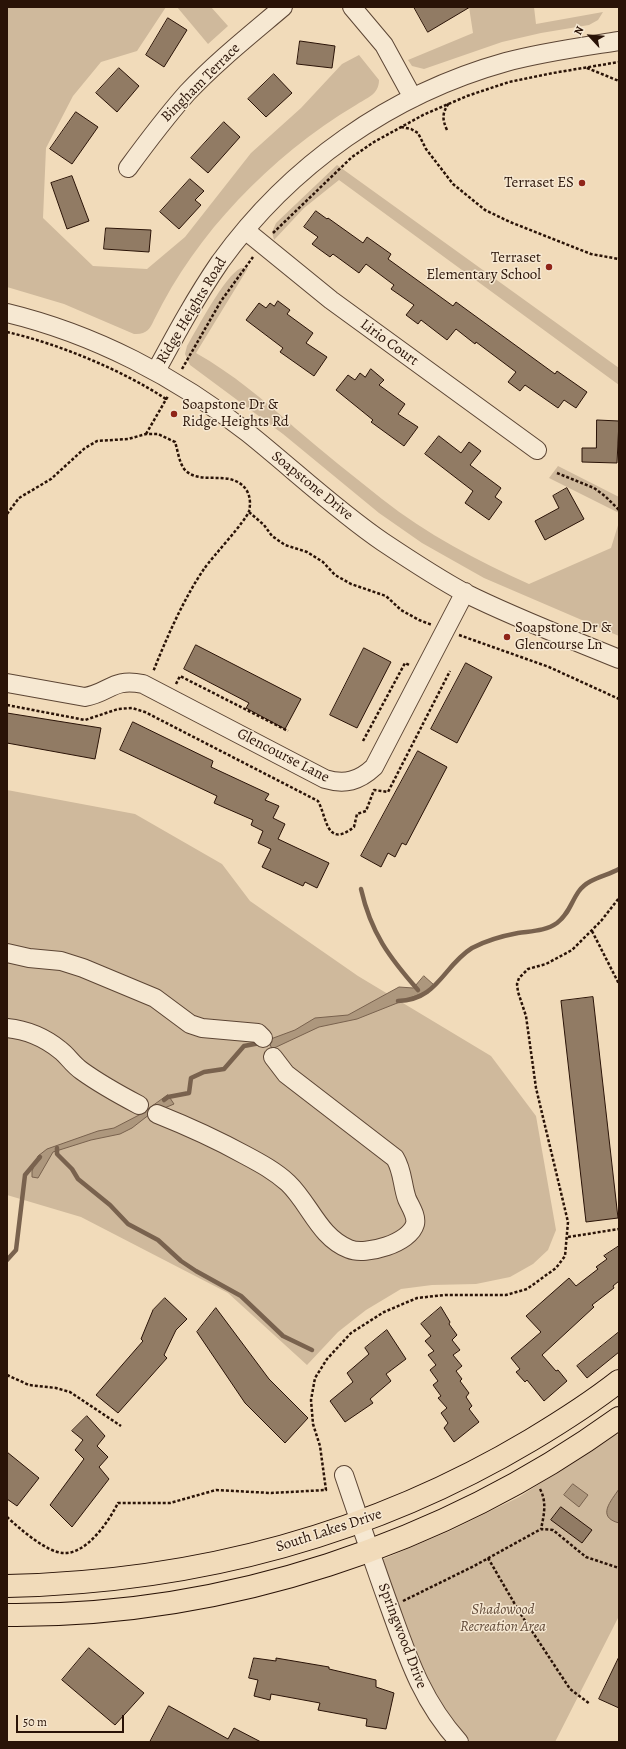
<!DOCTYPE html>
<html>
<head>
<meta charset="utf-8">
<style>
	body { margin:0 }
	#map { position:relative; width:626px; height:1749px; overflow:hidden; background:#f1dbba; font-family:Alegreya,serif }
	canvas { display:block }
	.frame { position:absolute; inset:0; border:8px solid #2a1307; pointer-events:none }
	.north { position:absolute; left:570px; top:16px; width:40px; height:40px; -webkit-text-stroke:3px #f6e8d2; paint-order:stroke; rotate:296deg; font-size:11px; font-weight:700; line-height:16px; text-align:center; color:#2a1307 }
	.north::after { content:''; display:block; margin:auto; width:14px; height:18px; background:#2a1307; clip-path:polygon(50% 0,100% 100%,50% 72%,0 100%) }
	.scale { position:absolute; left:16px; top:1715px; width:108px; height:18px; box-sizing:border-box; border:2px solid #2a1307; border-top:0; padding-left:5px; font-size:12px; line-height:14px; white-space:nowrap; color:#2a1307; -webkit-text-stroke:3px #f6e8d2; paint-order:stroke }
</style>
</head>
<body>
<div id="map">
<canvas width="626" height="1749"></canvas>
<div class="frame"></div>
<div class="north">N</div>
<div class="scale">50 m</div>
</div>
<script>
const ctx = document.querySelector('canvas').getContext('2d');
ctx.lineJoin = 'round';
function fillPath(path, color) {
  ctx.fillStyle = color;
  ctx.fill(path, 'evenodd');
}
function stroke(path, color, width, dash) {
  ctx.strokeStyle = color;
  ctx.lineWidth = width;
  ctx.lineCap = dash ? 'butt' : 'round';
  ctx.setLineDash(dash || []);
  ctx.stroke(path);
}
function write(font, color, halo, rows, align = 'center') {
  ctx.font = font + ' Alegreya,serif';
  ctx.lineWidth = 3;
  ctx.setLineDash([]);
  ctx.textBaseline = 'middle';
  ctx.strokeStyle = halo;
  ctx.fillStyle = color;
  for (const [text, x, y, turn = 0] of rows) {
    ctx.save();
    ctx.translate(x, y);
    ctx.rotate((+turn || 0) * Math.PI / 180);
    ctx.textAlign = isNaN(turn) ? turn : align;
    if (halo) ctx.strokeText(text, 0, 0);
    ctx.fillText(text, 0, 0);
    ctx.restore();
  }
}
const green = new Path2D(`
	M7,7H166L137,51L101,62L73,96L46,148L43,218L93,266L147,269L185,237L251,153L301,108L342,64L359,55L379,80C379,95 366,98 356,105C312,131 272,164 238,200C204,236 176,275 154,320C150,329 146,335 134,334L64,304L7,287Z
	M177,7H211L228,26L208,44Z
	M469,7H534L536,24L603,12L598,20L589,25L541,33L502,42L424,69L412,66L408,60L473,33Z
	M337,165L619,368V385L339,180L304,208L274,240L272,232L276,223Z
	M241,268H248L196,353C233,374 264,400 295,428C323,452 353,476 382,499C426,534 478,561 529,584L611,548L619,522V636L484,578L422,543L379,513L283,434L190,365L185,354L187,346C197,329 225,275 241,268Z
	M558,466L619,497V513L549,478Z
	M7,790L135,814L222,864L250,901L358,976L491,1056L536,1116L556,1230L548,1250L533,1264L510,1277L476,1284L432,1285L401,1289L366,1310L338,1332L307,1365L228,1293L81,1217L7,1195Z
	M617,1434L619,1436V1616L555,1742H459L446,1727L374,1563L452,1530L519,1497Z`);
const water = new Path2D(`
	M424,976L434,985L425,992L357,1019L319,1027L272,1049L268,1040L295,1030L315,1018L348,1015L399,987L413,988Z
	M168,1095L174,1104L150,1114L132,1128L120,1134L91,1140L53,1152L38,1178L32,1177V1171L38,1156L47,1149L98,1131L114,1128L141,1114Z
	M573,1484L588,1495L579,1507L564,1495Z
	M619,1489V1523C596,1517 611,1501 619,1489Z`);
const stream = new Path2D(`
	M361,889C371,933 389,957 418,990
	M398,1001C438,1000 443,966 472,948C487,940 502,936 518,933C531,931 546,931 557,923C569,914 571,902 579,891C588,878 607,876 619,869
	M164,1100L168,1097L189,1093L191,1078L204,1072L224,1069L244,1046L260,1043
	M57,1148V1154L72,1169L78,1179L110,1205L128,1224L158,1240L181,1261L196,1271L241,1296L283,1336L312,1350
	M7,1260L16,1250L25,1175L40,1157`);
const building = new Path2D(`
	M414,7H470L428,32Z
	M168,18L187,30L164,67L146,55Z
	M300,41L335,46L332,68L297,64Z
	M119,68L139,86L117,112L96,93Z
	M274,74L292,93L266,117L248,99Z
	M76,112L98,127L72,164L50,149Z
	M224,122L240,137L208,173L191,158Z
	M72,176L89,221L67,229L51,183Z
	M190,179L204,191L195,200L201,205L179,229L160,212Z
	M316,211L327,219L328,218L363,243L367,237L391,254L388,259L453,306L456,302L555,374L557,371L587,392L576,408L564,400L558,408L525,385L520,391L508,382L516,372L476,342L475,344L456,329L447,340L421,320L418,324L406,315L414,305L391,289L394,285L366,264L359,273L333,254L330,257L312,244L318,237L304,227Z
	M106,228L151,230L149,252L104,249Z
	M278,301L290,310L287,314L313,333L306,343L327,357L314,376L280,352L283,348L246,320L259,303L266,308L270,303L274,306Z
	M371,369L384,380L379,385L405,404L398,414L418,427L404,446L371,422L373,420L336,390L348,375L355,380L360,373L365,377Z
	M597,420L619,421L617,463L582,462V448H596Z
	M439,436L461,453L469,442L481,451L470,465L501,488L495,497L502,502L489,520L465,503L473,491L425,454Z
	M567,488L584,519L545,540L535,521L559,508L553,496Z
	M196,645L301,699L285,729L246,708L249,703L184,669Z
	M364,648L391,662L357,728L330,715Z
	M466,663L492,677L457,743L431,729Z
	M7,713L101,728L95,759L7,743Z
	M133,722L213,761L211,767L269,794L265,800L279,806L273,818L285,824L278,839L329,863L317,888L305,882L303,886L262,867L271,849L258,843L263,831L251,825L253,820L214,803L217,796L120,750Z
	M418,751L447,767L406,845L402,843L395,857L388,853L381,867L361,856Z
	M593,997L618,1218L586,1222L561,1001Z
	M619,1246V1281L613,1286L614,1288L592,1305L594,1307L542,1355L556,1371L558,1370L567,1381L544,1401L527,1380L525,1382L516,1372L520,1369L511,1358L541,1332L526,1316L569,1278L576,1286L598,1269L596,1267L607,1259L604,1256Z
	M165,1298L187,1319L176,1330L164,1355L167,1358L118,1413L96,1395L143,1341L141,1339L153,1310Z
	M441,1307L450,1322L449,1324L457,1335L452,1340L460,1350L453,1355L462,1366L456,1371L462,1379L460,1381L469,1393L466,1397L472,1406L469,1409L479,1422L454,1442L444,1428L448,1423L441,1413L447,1408L438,1398L441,1396L433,1385L438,1381L430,1370L436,1365L428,1355L434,1351L425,1341L431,1336L421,1324Z
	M216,1308L269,1379L308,1418L285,1443L245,1403L197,1332Z
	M387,1330L406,1359L386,1374L391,1381L370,1399L373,1403L345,1422L330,1401L353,1382L347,1373L369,1354L365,1348Z
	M619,1332V1352L587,1378L577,1366Z
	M87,1416L105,1436L97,1446L108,1457L99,1467L109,1479L72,1527L50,1505L84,1459L75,1450L83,1440L72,1431Z
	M7,1452L39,1478L17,1506L7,1499Z
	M561,1507L592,1530L582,1543L551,1520Z
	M89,1648L144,1693L115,1725L62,1680Z
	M619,1657V1708L599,1699Z
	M254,1658L276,1661V1658L329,1667V1669L376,1680V1687L394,1693L386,1729L366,1726L367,1719L318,1710L320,1703L271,1694L270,1700L254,1696L258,1680L249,1678Z
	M169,1706L228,1739L234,1728L261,1742H150Z`);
const path = new Path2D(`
	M587,68L619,81
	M401,127L411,129L418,133L426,149L453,184L485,210L510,222L591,254L619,259
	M447,130C442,119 442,113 449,103
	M273,233L352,157L374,142L423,115L467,96L509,82L553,73L619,62
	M7,332C59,344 122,370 166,399
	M182,369L221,301L253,257
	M146,434L168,396
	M557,473L594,488L605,496L619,510
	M249,512L264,525L272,536L285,545L307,552L323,562L335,575L351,584L386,596L401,610L419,620L432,625
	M7,514L19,498L51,479L85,448L97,441L128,439L146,434H158L175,442C178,451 179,463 185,470C201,486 229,469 245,488C250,494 251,503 249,511C246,521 213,556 204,569C184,598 166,639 153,672
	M459,635L549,667L619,699
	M176,684L180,676L288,731
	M7,705L85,720L118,709L132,708L145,712L318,801C327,817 326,849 354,827L357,814L366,811L374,790L388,792L450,671
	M363,741L405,663L409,665
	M592,931L619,984
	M568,1237L619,1229
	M7,1375L29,1385L56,1388L70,1392L121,1426
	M540,1489C547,1502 544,1515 541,1529
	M7,1517C19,1528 47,1553 64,1553C87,1554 109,1521 118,1503H170L216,1490L271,1493L326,1490L320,1446L313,1424L311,1400L315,1378L327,1359L351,1333L384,1312L417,1298L445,1295H506L527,1289L556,1268L565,1256L568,1222L536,1088L526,1016L518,992L517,984L519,978L528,969L546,964L572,950L601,921L619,898
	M488,1558L520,1613L570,1689L590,1704
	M403,1601L474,1566L541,1529L553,1530L586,1557L619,1568`);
const minor = new Path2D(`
	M352,7L384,45L413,98
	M128,168C147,142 166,117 187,93C216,62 250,35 283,7
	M245,230L331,300L537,450
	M7,313C94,334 177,377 248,433C293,469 336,510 383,542C410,560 437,578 465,593C515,618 568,638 619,659
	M156,371C176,334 196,297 220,262C290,165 391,94 506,62C543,52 581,47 619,41
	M7,683L85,697C111,692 112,678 143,684L325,779C345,785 359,781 374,767L465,592
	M7,953L29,958L61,961L83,968L155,998L190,1024L202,1028L258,1033L263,1038
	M7,1028C27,1030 44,1037 60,1050C68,1056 72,1064 82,1071C100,1084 120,1095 139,1105
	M157,1114C187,1126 216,1139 245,1155C260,1163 275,1171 288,1183C310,1204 319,1237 349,1249C366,1256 410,1243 415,1224C417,1216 410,1206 407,1199C402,1185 403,1171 395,1158L286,1074L273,1057
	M344,1475C359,1519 374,1564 390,1608C408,1658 422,1701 459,1742`);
const major = new Path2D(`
	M7,1586C194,1582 370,1536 531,1440C561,1422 591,1403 619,1381
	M7,1615C224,1617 443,1545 619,1418`);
const markers = [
	[582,183,4,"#8f2418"],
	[549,267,4,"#8f2418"],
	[174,414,4,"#8f2418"],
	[507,637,4,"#8f2418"]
];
const streetNames = [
	["Bingham Terrace",201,83,-45],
	["Ridge Heights Road",192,311,-59],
	["Lirio Court",389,343,36],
	["Soapstone Drive",312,486,39],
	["Glencourse Lane",283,756,27],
	["South Lakes Drive",329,1531,-18],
	["Springwood Drive",402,1636,69]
];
const poiNames = [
	["Terraset ES",574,183],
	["Terraset",541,258],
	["Elementary School",541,275],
	["Soapstone Dr &",182,405,"left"],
	["Ridge Heights Rd",182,422,"left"],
	["Soapstone Dr &",515,628,"left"],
	["Glencourse Ln",515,645,"left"]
];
const parkNames = [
	["Shadowood",503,1610],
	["Recreation Area",503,1627]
];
fillPath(green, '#cfb99c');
fillPath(water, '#ad977d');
stroke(water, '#79624e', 1);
stroke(stream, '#79624e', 4.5);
fillPath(building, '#917b64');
stroke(building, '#2a1307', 1);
stroke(minor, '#5c4534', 20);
stroke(major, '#2a1307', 24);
stroke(path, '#2a1307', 2.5, [3, 2]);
stroke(minor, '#f6e8d2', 18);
stroke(major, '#f1dbba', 22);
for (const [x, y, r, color] of markers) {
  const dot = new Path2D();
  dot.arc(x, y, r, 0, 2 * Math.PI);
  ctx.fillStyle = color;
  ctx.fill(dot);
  stroke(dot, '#f6e8d2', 1.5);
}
write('15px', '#2a1307', '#f6e8d2', streetNames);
write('15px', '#2a1307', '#f6e8d2', poiNames, 'right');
write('italic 15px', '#644d3b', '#f6e8d2', parkNames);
</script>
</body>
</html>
